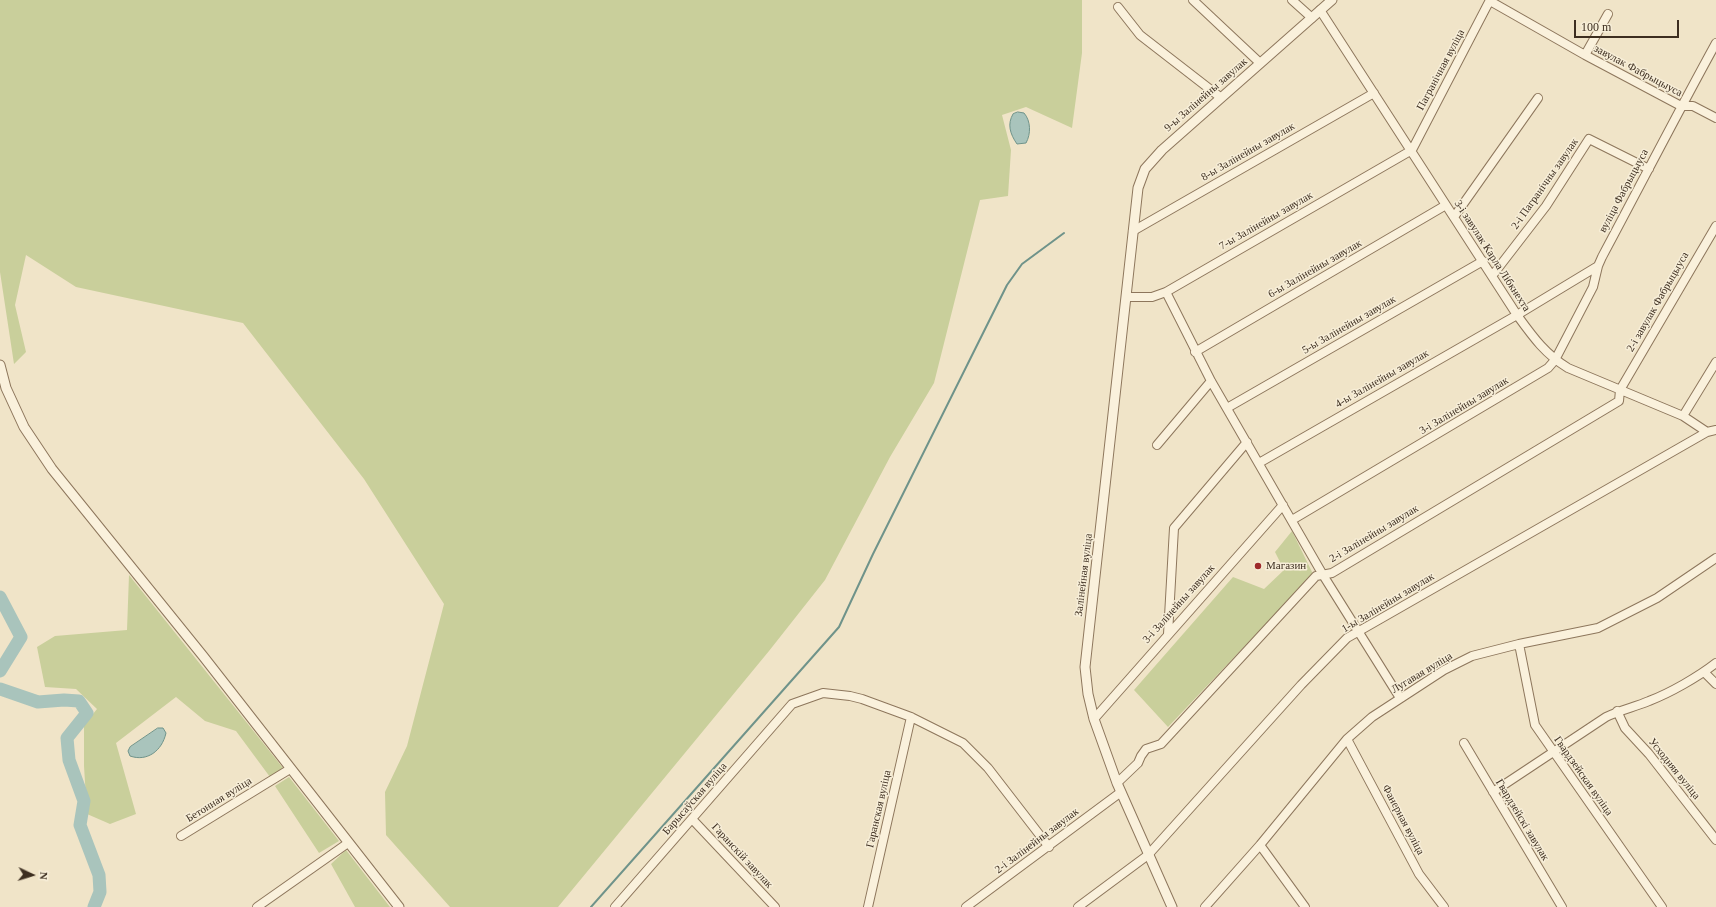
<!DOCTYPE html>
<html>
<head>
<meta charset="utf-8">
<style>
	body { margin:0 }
	#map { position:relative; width:1716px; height:907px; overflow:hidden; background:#f0e4c8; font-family:"Times New Roman",serif }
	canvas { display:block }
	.north { position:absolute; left:12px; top:855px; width:40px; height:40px; -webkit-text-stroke:3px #f7eed8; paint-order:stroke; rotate:94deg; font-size:11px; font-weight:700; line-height:16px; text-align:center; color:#3d2e20 }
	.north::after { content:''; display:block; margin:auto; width:14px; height:18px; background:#3d2e20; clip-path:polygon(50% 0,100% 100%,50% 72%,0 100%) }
	.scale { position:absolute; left:1574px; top:20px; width:105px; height:18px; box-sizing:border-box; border:2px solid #3d2e20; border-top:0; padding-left:5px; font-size:12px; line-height:14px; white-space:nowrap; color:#3d2e20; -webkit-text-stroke:3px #f7eed8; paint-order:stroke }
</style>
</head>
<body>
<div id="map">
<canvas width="1716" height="907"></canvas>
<div class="north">N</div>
<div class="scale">100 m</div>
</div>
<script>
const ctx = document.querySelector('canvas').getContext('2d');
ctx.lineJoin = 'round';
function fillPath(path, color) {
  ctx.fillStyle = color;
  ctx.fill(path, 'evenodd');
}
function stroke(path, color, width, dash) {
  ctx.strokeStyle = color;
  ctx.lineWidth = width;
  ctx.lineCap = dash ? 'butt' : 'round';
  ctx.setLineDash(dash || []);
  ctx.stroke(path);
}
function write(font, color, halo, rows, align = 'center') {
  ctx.font = font + ' "Times New Roman",serif';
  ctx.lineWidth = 3;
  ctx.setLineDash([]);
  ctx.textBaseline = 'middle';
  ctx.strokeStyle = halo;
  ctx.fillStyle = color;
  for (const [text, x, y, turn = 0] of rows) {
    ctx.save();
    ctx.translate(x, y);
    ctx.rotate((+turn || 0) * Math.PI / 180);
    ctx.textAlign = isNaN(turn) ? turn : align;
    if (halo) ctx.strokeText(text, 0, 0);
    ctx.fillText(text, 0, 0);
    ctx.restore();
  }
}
const green = new Path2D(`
	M0,0H1082V53L1072,128L1026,107L1002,115L1011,150L1008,196L980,200L934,383L890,457L825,580L769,651L558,907H450L386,835L385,792L407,746L444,604L364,479L243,323L76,287L26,255L15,305L26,352L14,364L0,272Z
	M1292,531L1313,574L1168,727L1134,690L1233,577L1264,589L1284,570L1275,552Z
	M129,575L283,768L270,777L236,731L205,721L176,697L116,743L136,814L110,824L87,814L84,766V725L97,709L76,689L45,687L37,647L55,636L127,630Z
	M289,777L339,841L319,853L275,786Z
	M346,850L390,907H355L331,864Z`);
const water = new Path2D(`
	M1018,112L1024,113C1031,121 1031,134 1026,143L1017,144C1010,134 1007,124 1013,114Z
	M158,728H163L166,733C162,751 147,762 130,756L128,751L130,747Z`);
const stream = new Path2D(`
	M591,907L839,627L873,554L1007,285L1022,264L1064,233`);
const river = new Path2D(`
	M0,597L21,637L0,671
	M0,689L38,702L64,700L79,701L87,713L67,738L69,760L84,801L80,825L99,875L100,892L94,907`);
const minor = new Path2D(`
	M1193,0L1260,63
	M1292,0L1312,18
	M1490,1L1585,55L1681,106H1693L1716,118
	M1118,7L1140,35L1220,97
	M1320,10L1517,315C1533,337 1545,354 1568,368L1683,416L1707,432L1716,430
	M1585,55L1608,14
	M1454,217L1538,98
	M1133,231L1374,93
	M1492,276L1546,206L1589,139L1649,169
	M1166,292L1211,381L1323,575L1400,698
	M1127,297H1152L1166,292L1412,150L1490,0
	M1195,352L1446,205
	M1227,408L1483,261
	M1683,416L1716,362
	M1157,445L1211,381
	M1259,463L1517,315L1598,266L1602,257C1640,186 1677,114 1716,43
	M1292,520L1548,368L1555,360L1593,287L1598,266
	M1168,634L1174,528L1247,442
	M1519,644L1535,725L1662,907
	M1704,672L1716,684
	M1617,711L1625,728L1649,754L1716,840
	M1094,719L1283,505
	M1347,739L1419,874L1444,907
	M1464,743L1562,907
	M1117,783L1138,763L1141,756L1146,749L1161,744L1316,576L1332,573L1619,401L1620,390L1716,226
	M1493,792L1606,717C1620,710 1635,707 1649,701C1670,693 1698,677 1716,663
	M692,819L775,907
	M181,836L290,769
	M1260,845L1305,907
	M257,907L348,843
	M615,907L792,704L823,693L850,696L862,699L911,717L963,743L988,768L1049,847
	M868,907L911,717
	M966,907L1121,792
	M1078,907L1148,855L1301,685L1347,638L1707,432
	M1205,907L1260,845L1347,739L1372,717L1444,670L1472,656L1519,644L1598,628L1657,598L1716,558`);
const tertiary = new Path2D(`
	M0,365L6,388L24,427L52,469L203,656L399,907
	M1172,907L1117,783L1094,719L1088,694L1085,667L1138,188L1145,169L1162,150L1332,0`);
const markers = [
	[1258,566,4,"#9e2a2b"]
];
const streetNames = [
	["Пагранічная вуліца",1441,70,-62],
	["завулак Фабрыцыуса",1638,71,28],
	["9-ы Залінейны завулак",1206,95,-41],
	["8-ы Залінейны завулак",1248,152,-30],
	["2-і Пагранічны завулак",1545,184,-55],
	["вуліца Фабрыцыуса",1624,191,-62],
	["7-ы Залінейны завулак",1266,221,-30],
	["3-і завулак Карла Лібкнехта",1492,256,57],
	["6-ы Залінейны завулак",1315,269,-30],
	["2-і завулак Фабрыцыуса",1658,302,-60],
	["5-ы Залінейны завулак",1349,325,-30],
	["4-ы Залінейны завулак",1382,379,-30],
	["3-і Залінейны завулак",1464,406,-31],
	["2-і Залінейны завулак",1374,534,-31],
	["Залінейная вуліца",1084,575,-83],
	["1-ы Залінейны завулак",1388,603,-31],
	["3-і Залінейны завулак",1179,604,-48],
	["Лугавая вуліца",1422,673,-31],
	["Усходняя вуліца",1674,769,51],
	["Гвардзейская вуліца",1583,776,55],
	["Барысаўская вуліца",695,799,-49],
	["Бетонная вуліца",219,800,-32],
	["Гаранская вуліца",879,809,-77],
	["Фанерная вуліца",1403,820,62],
	["Гвардзейскі завулак",1522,820,59],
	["2-і Залінейны завулак",1037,841,-37],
	["Гаранскій завулак",742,856,47]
];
const poiNames = [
	["Магазин",1266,566]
];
fillPath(green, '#c9cf9b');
fillPath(water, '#a9c4bc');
stroke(water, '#6f938a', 1);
stroke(stream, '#6f938a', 2);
stroke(river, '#a9c4bc', 13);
stroke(minor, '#8d765c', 10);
stroke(tertiary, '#8d765c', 11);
stroke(minor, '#faf1dc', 8);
stroke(tertiary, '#faf1dc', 9);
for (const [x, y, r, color] of markers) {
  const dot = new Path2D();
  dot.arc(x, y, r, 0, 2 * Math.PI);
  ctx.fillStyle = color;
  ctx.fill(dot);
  stroke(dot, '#f7eed8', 1.5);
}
write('11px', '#3d2e20', '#f7eed8', streetNames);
write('11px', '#3d2e20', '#f7eed8', poiNames, 'left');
</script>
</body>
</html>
